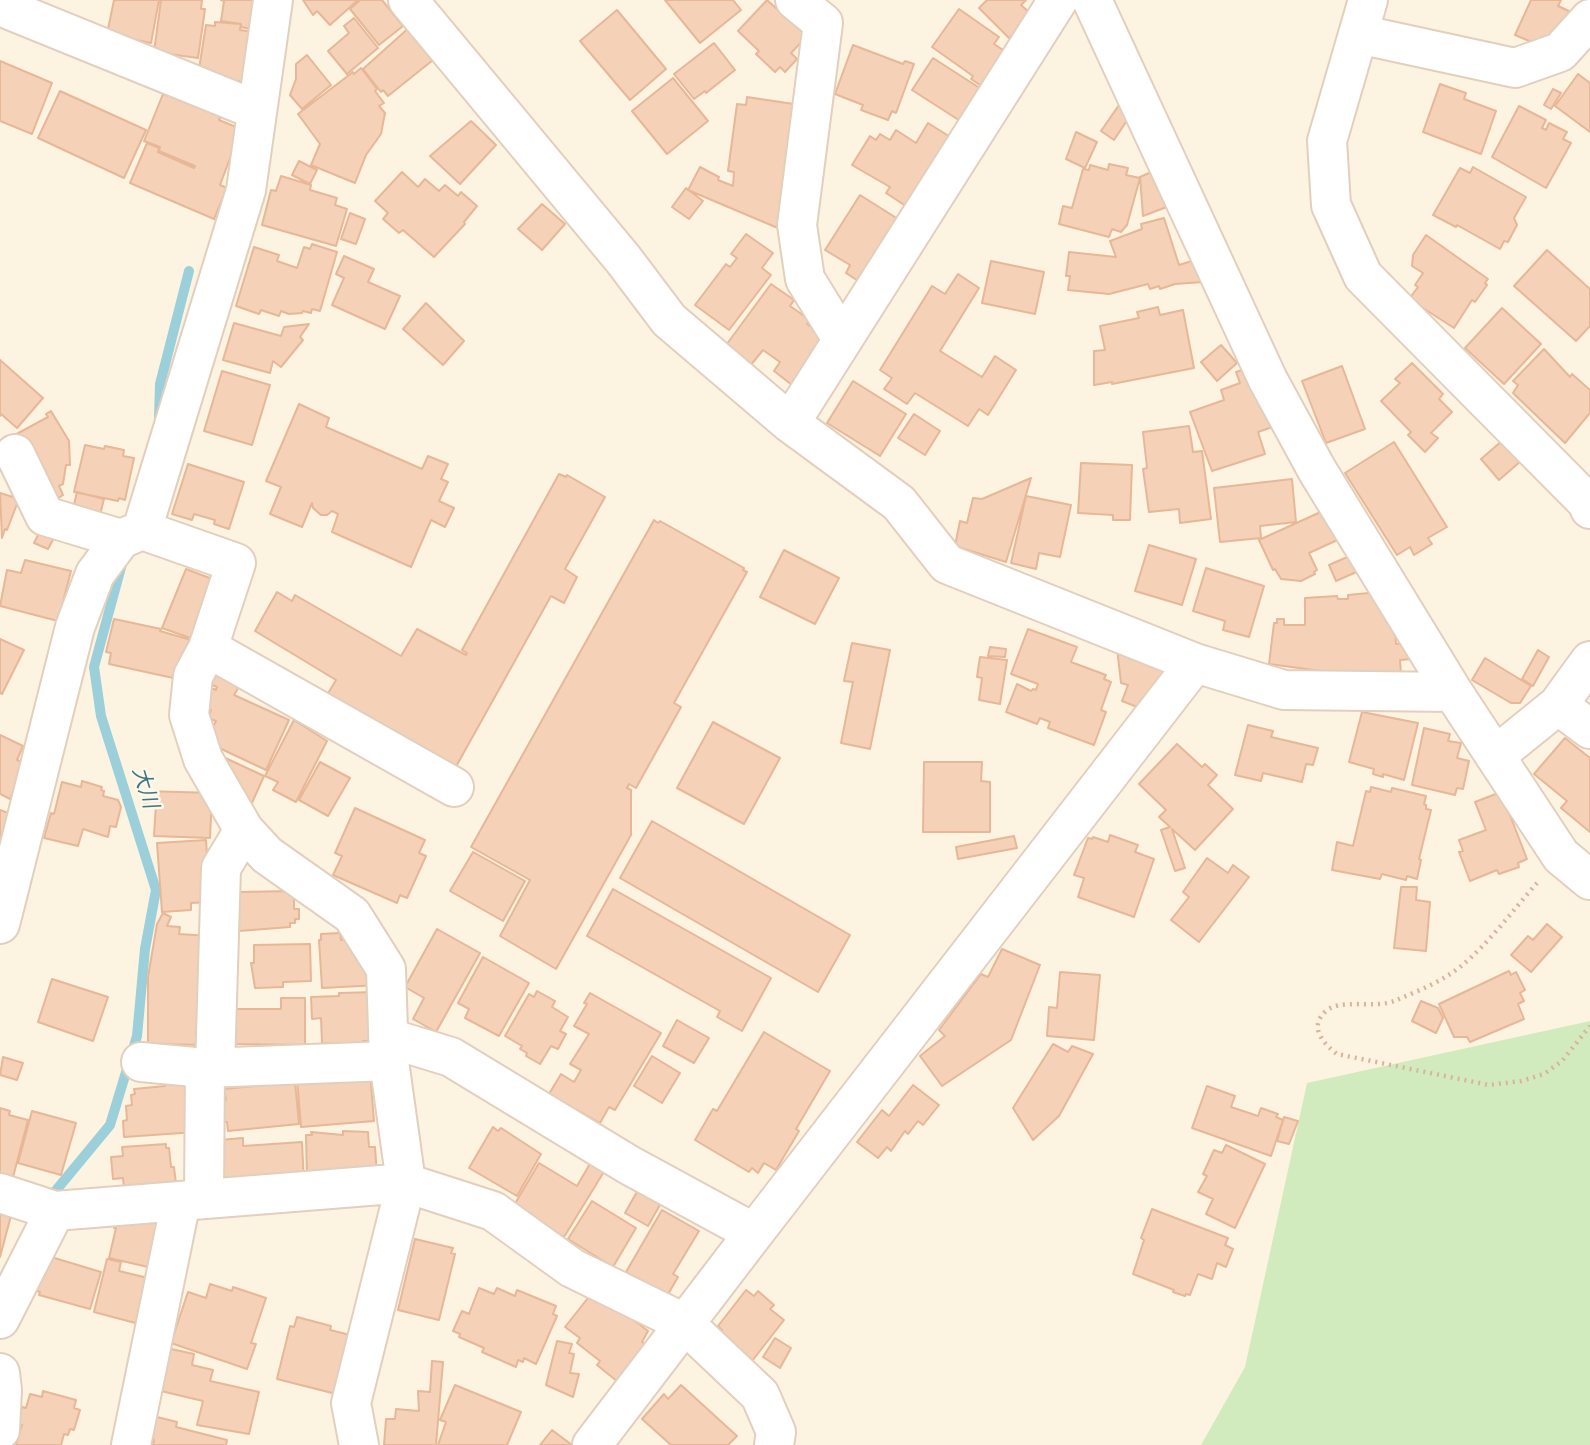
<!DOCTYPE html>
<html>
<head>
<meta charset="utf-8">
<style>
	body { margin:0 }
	canvas { display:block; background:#fdf3e1 }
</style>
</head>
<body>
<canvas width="1590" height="1445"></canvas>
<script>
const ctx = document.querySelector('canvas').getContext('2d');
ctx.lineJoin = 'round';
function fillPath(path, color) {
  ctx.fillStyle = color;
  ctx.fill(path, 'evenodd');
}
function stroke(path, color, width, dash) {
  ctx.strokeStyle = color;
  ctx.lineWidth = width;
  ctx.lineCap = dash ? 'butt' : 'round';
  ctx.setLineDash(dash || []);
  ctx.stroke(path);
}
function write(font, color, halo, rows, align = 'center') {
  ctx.font = font + ' Poppins,"Noto Sans JP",sans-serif';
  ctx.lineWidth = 5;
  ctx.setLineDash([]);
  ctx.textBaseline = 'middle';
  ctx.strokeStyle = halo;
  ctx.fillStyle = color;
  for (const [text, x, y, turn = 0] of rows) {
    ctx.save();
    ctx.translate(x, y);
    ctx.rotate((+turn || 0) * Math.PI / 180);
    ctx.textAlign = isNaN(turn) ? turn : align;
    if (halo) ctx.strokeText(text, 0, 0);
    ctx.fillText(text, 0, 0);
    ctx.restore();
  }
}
const green = new Path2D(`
	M1590,1021V1445H1201L1245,1367L1307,1083Z`);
const stream = new Path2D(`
	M159,419L160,384L189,271
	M48,1200L110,1125L137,1036L145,949L156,890L101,716L94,667L123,560`);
const building = new Path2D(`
	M114,0H159L151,43L107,34Z
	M161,0H202L201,9H205L198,58L154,52Z
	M221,0H261L256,30L241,27V24L221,21L224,1Z
	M303,0H358L330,25L317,11L313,15Z
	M360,0H382L403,26L379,45L350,9Z
	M665,0H733L741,10L700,43Z
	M767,0L807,36L791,53L797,59L785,72L780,67L775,72L756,54L759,51L738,31Z
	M987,0H1026L1021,5L1032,15L1009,38L979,8Z
	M1531,0H1561L1558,6L1571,12L1561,34L1539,45L1515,35Z
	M959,9L999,37L994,44L1012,56L989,91L971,79L973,76L932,47Z
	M617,10L666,69L630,100L580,41Z
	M354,18L378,48L347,74L328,51L349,33L344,26Z
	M215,22L241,24L240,30L255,32L250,86L238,84L239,81L226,80L199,69L206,25L215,26Z
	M412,25L438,56L388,96L383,90L381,92L363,69Z
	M714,43L735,70L706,93L705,91L694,99L674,74Z
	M853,45L903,64L905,61L914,64L896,113L892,111L888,120L861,110L863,105L835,94Z
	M307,55L331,85L302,109L290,95L296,79V64Z
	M933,58L989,94L968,126L912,90Z
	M0,61L52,83L32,134L0,121Z
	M361,68L377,89L375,91L384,103L379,106L385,113L381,134L366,155L355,183L311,165L320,144L298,114L353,72L354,74Z
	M1578,74L1590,83V132L1555,106Z
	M673,78L708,121L667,154L632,111Z
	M1440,84L1466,93L1464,99L1496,111L1481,154L1423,132Z
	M1553,89L1561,93L1551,109L1544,105Z
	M60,91L146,130L124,178L38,138Z
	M163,94L222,114L219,120L241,129L220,185L227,188L214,219L130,183L147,143L159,148L158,152L194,168L195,166L159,151L160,147L144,141Z
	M747,97L807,106L792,234L688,190L700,167L719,177L718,180L733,186L734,172L728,171L737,104L746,105Z
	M1119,105L1132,113L1114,140L1101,131Z
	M1519,106L1546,120L1542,128L1546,130L1549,123L1567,132L1563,139L1571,143L1546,188L1492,157Z
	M471,121L496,145L460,184L430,156Z
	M928,123L955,140L912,210L886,193L890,187L852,165L870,136L876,140L880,134L890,140L896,130L916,143Z
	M1076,132L1097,142L1085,168L1066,159Z
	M299,161L317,170L310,184L292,175Z
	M1109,164L1128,168L1126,175L1140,178L1127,225L1121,232L1112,229L1109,237L1059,224L1063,206L1072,208L1083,169L1089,170L1090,165L1108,170Z
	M1473,167L1526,197L1514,218L1517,225L1508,242L1504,241L1500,249L1457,225L1456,227L1433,215L1460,168L1470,173Z
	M1156,170L1172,205L1143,216L1140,177Z
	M402,172L418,187L425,179L439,191L445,185L458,196L461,192L477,206L464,222L465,224L434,257L403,230L399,233L383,219L388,213L375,201Z
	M281,176L311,185L310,190L337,198L335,205L347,209L336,246L262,225L271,190L276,191Z
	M686,188L703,201L689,219L672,207Z
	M860,195L909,226L869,288L846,273L850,265L825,250Z
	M542,204L565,224L542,250L518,229Z
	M350,213L365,219L356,244L341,239Z
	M1164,218L1179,265L1195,260L1203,282L1175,284L1160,289L1159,286L1150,289L1148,284L1109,294L1068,290L1070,276H1066L1069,252L1116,257L1110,241L1142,229L1141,224Z
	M746,234L773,253L762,268L771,275L729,330L695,305L726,264L730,267L737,258L731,254Z
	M1426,235L1488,279L1485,283L1487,285L1475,302L1472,300L1454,328L1409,299L1418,287L1415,285L1423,273L1412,266L1413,255Z
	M312,244L337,252L320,311L312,309L311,313L303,311L302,313L289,314L281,311L279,316L261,310L259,314L236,306L254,247L279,255L277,261L297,268L304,247L310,249Z
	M1547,250L1590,289V326L1576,341L1514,286Z
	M344,256L374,269L368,282L400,296L385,329L332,305L344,278L336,274Z
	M991,261L1044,272L1035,314L982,303Z
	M958,274L979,288L940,351L982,377L995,356L1016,370L988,415L979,409L968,426L915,393L907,404L884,389L892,378L880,370L932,286L945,294Z
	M771,284L794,300L790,306L810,320L807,324L822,335L823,345L792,385L774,371L780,362L763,350L746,371L721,352Z
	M426,303L464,341L443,365L403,329Z
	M1158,307L1160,315L1183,310L1194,368L1112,384V382L1094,385V351L1105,350L1100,326L1139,318L1137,312Z
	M1502,308L1541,344L1504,384L1465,348Z
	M234,323L281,336L284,327L309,324L300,337L303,340L281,367L273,361L270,373L223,360Z
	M1221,345L1237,363L1217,381L1201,362Z
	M1544,349L1570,377L1572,374L1590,390V413L1565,443L1513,393L1518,385L1513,381Z
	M0,360L43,398L17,428L1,414L0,416Z
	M1412,363L1443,394L1439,399L1452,412L1431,433L1438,438L1425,452L1408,435L1411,432L1381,401L1400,383L1395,379Z
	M1342,366L1365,429L1326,443L1302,381Z
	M1248,368L1278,425L1258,432L1265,454L1212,471L1190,412L1224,400L1221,390L1240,383L1236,372Z
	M222,371L270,385L252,445L204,431Z
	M853,381L906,414L880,456L827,423Z
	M299,404L329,418L326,427L422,469L428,456L448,464L441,479L448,482L439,501L454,508L445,527L431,520L411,567L332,532L338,514L332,511L327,515H321L313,508L312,503L302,527L270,514L281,487L266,481Z
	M51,411L69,441L70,465H66L63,484L59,486L63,495L54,501L11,437L48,417L46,414Z
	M914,414L940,431L925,455L898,438Z
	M1189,426L1193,452L1202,451L1211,519L1180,523L1179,509L1149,512L1143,469L1147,468L1143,432Z
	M1503,440L1521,461L1499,480L1481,459Z
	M1394,442L1447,527L1428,538L1432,544L1414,555L1410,547L1397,555L1345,473Z
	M85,445L104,449L105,446L124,450L123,456L134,458L125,500L119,498L118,501L74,492Z
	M1081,463L1132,465L1130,520H1113V515L1078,513Z
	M188,464L244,482L229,529L214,524L215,520L194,514L192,520L172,514Z
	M559,474L566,477L567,475L605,497L565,569L577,577L564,603L551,596L453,772L324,700L336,680L255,631L277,592L292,601L295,595L401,656L417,629L466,655L467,653L462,650Z
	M1031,478L1006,562L955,546L960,521L967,523L973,498L982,499Z
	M1292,479L1296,522L1260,526L1261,538L1220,542L1214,488Z
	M77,492L104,499L100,515L73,509Z
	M0,493L19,499L7,530L5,529L2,538Z
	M1026,496L1071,505L1060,557L1039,553L1036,569L1011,563Z
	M1325,510L1344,537L1309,553L1317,570L1314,572L1315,574L1301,581L1281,579L1275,569L1273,570L1259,540Z
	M654,520L658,523L660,521L744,568L743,570L747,572L674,703L681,707L636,788L629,784L627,788L631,790V835L556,969L500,936L530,880L471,847Z
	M42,527L56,534L48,549L34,543Z
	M1149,545L1196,559L1182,605L1135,591Z
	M784,550L839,578L815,624L760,597Z
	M1354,554L1361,570L1336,581L1329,565Z
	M25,560L71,571L58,621L0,606L7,570L21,573Z
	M1206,568L1264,586L1249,637L1223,630L1225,621L1193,611Z
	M186,569L220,582L199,641L162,628Z
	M1379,592L1394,617L1396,644L1411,643L1412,659L1400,660L1401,675H1381V672L1326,674L1321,671L1269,664L1274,623H1277V619H1284V625H1305V598L1337,596L1338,599H1348V595Z
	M114,619L161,629L160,631L198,642L187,681L109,664L111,653L106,652Z
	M1028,629L1077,647L1071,662L1106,675L1104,679L1111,682L1101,710L1106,712L1094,745L1048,728L1050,722L1040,718L1037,724L1006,712L1017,684L1031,691L1033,689L1036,690L1038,684L1011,674Z
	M0,639L24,650L2,694L0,693Z
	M852,643L890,650L870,749L841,743L853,682L844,681Z
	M990,647L1006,649L1005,657L988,656Z
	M1117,648L1167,672L1160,686L1155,684L1145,710L1122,701L1128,685L1121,683Z
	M1538,650L1549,657L1533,686L1522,679Z
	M980,657L1007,660L1000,704L979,700L982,678L977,677Z
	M1485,658L1531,686L1520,703H1511L1472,680Z
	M217,672L240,685L234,695L289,720L266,770L215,746L218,740L212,736L211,730L216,721L208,718L211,710L207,709L210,702L207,701L208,696L211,688L216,690L217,687L210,684Z
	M1362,712L1418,723L1404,780L1383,774V777L1373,774L1374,769L1349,762Z
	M294,720L327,741L296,802L273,790L278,782L265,776Z
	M713,722L780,758L744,824L677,788Z
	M1248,725L1273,731L1271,737L1318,748L1313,765L1306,764L1302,782L1263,773L1261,781L1235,775Z
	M1424,728L1450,734L1448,741L1461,743L1457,758L1469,761L1463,789L1457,788L1455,795L1412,785Z
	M0,735L23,746L17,760L26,764L10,799L0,794Z
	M1565,738L1590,758V832L1561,808L1567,801L1534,774Z
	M1177,744L1202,767L1205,764L1217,775L1208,785L1233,809L1195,850L1172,829L1185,868L1175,871L1161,830L1170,827L1159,817L1166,810L1139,784Z
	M221,756L264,776L251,805Z
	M320,762L350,778L328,816L299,800Z
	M924,762H982L981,781L990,782V832H923Z
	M82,781L102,787L101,790L104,791L103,796L118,800L121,807L116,827L110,826L108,837L83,829L78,846L44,838L51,813L54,814L62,782L81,787Z
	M1371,787L1391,792L1392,788L1426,796L1424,804L1426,805V809L1431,810L1419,859L1421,860L1417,879L1407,876L1406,880L1382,874L1380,879L1332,870L1337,842L1353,846L1366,791L1370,792Z
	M145,791L212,793L210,838L154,836L156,804H144Z
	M1501,792L1527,859L1518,863L1519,867L1499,874L1497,870L1470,881L1459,852L1463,851L1459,840L1486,830L1475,802Z
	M355,808L425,840L419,853L426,856L407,898L400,895L397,903L333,875L342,856L335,853Z
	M0,810L16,816L0,862Z
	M652,821L850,935L818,992L620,878Z
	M1110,835L1138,845L1135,852L1154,859L1134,917L1078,897L1084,878L1074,875L1088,838L1092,839L1093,837L1108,842Z
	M1014,836L1017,848L958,859L956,847Z
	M206,840L210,902L191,903V910L162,912L157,843Z
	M473,852L525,881L503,921L450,891Z
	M1207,858L1228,873L1233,865L1249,877L1199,942L1171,920L1189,897L1183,892Z
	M1401,887H1417L1416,900L1430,902L1426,951L1394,948Z
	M613,889L771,978L742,1031L717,1017L720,1011L587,936Z
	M294,891V909H299V919H295V923H290V927L239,931V892Z
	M163,913L171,917L167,926L180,927L179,934L210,936L208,1045L148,1044V977L157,924Z
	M1547,924L1562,937L1531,972L1511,955L1528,936L1533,940Z
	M437,929L480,953L436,1032L413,1019L424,998L405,987Z
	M340,933L341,940L352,939V953H367L379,985L322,988L319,940H321V934Z
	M310,944L311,981L283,982V987L255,988L251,963H254V945Z
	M1002,949L1040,965L1011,1040L942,1086L920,1056L945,1036L939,1030L981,974L988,977Z
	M483,957L529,983L499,1036L465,1018L469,1009L458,1003Z
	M1509,971L1511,975L1516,972L1525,990L1520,993L1524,1001L1518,1004L1524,1019L1470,1042L1467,1037H1454L1439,1004Z
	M1060,972L1100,975L1094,1040L1047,1036L1049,1007L1057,1008Z
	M52,979L108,997L93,1041L38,1022Z
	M537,991L555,1001L552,1007L568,1017L560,1031L566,1034L558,1049L551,1046L540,1064L526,1056L527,1053L520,1049L522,1046L505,1036L529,994L534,997Z
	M376,992L377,1041H363V1045L322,1043L321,1018L312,1019L311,997L339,996V993Z
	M590,993L661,1033L615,1110L609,1107L600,1123L549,1094L561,1074L574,1082L581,1070L570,1064L589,1034L574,1026L587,1004L584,1003Z
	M281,998H305V1045L235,1044V1009H281Z
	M1421,1001L1438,1008L1443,1018L1436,1033L1412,1021Z
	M677,1020L709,1038L694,1063L663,1046Z
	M764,1032L830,1071L796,1129L799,1131L776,1170L764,1163L758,1173L752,1168L749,1172L695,1140L713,1109L717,1111Z
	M1053,1044L1068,1052L1072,1046L1093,1054L1059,1116L1033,1140L1013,1108Z
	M652,1056L680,1073L662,1103L634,1086Z
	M3,1057L23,1063L17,1080L0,1075Z
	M370,1072L374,1121L301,1127L297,1078Z
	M164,1081H190L196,1132L124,1137L123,1121L127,1120L126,1106L132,1105L131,1095L135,1094L134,1089L165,1086Z
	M295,1082L299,1124L228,1131L227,1122H223L221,1101L226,1100L224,1089Z
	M913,1085L939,1105L923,1125L918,1121L908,1134L905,1131L891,1151L887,1147L878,1158L857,1142L882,1110L889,1116Z
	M1207,1086L1235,1096L1231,1107L1258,1116L1261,1108L1278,1114L1276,1117L1283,1120L1271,1156L1192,1128Z
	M0,1108L10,1111L9,1115L28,1120L12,1181L0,1178Z
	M32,1111L76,1123L61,1175L18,1163Z
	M1284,1117L1298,1121L1289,1144L1277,1141Z
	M493,1127L498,1131L501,1128L541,1154L517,1196L469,1168Z
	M343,1131L368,1132L369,1147H375L377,1176L307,1177L306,1135H312L311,1132L343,1135Z
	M243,1138V1146L302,1142L304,1183L224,1187L220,1140Z
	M166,1144V1148H169L171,1167H174L176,1184L124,1188L123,1178L113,1179L111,1157L123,1156L122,1147Z
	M1226,1145L1265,1164L1235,1228L1206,1214L1213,1199L1198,1192L1207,1176L1203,1174L1214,1150L1222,1153Z
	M591,1162L605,1170L564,1237L513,1207L539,1163L577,1186Z
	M638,1190L661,1203L648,1226L625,1213Z
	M592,1201L636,1228L613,1267L568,1239Z
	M0,1209L12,1212L0,1257Z
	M1152,1209L1228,1238L1225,1245L1233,1249L1226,1267L1217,1263L1212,1279L1198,1274L1190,1295L1186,1294L1185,1296L1173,1292L1174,1290L1133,1274L1144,1240L1141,1238Z
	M662,1210L699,1231L673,1274L678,1277L667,1296L626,1272Z
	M116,1216L137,1218L169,1225L157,1269L109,1258L116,1228H114Z
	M415,1239L453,1248L451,1253L455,1254L439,1320L398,1310Z
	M41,1254L101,1272L90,1309L39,1295L40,1292L31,1289Z
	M107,1259L121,1262L119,1271L148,1278L143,1325L94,1312Z
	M210,1284L232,1291L233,1287L266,1298L251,1343L256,1344L247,1369L171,1343L188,1292L206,1298Z
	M479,1288L494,1294L497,1288L515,1296L517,1290L556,1306L553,1314L557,1316L536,1364L524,1358L523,1362L518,1360L516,1367L482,1352L484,1348L459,1337L460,1334L453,1331L462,1311L469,1314Z
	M746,1290L754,1296L758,1291L774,1305L770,1309L784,1320L749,1365L716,1339L722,1330L718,1326Z
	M592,1295L617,1307L648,1331L642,1342L646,1345L618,1382L597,1365L600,1361L577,1343L580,1338L565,1327L588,1298Z
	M297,1317L331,1326L330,1330L350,1335L336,1394L277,1379L290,1326L294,1327Z
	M775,1338L791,1348L780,1368L763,1357Z
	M557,1341L572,1344L569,1353L574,1354L570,1373L579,1374L573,1397L546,1385Z
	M167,1348L194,1354L192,1365L213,1370L210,1381L259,1392L249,1434L197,1425L203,1401L161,1391L167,1365H163Z
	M432,1361L443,1362L436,1445H384L386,1419H395L396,1409L419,1411L418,1391L430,1392Z
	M455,1385L521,1412L507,1445H438L446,1422L440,1420Z
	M681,1385L737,1436L728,1445H671L642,1419L664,1394L668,1399Z
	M43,1391L76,1400L74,1408L80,1410L74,1430L70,1429L68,1435L64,1434L61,1445H16L22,1425L17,1424L22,1407L26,1408L30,1394L42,1397Z
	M153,1416L177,1422L176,1427L227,1440L226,1445H153L154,1440L147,1438Z
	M552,1430L572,1445H540Z`);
const path = new Path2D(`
	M1537,883C1512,911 1479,957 1447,976C1431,986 1411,994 1394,1001C1374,1009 1341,998 1326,1011C1308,1027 1323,1043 1337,1054L1489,1085L1521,1081L1544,1074L1562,1061L1590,1026`);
const minor = new Path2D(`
	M408,0L623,259L669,320L790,423L899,503L947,564L1195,663L1284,690L1453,692
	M795,0L823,23L797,225L805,279L842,339
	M1092,0L1268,380L1317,470L1453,692L1561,856L1590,880
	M1368,0L1327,141L1331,205L1363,276L1587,502L1590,509
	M0,6L256,110
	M1358,34L1515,68L1560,52L1590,19
	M790,423L1058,0
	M15,454L45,516L121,539
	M142,530L246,190L273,0
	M208,648L454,787
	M1558,705L1590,729
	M1495,756L1558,705L1590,661
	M0,924L75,627L95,574L121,539L142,530L236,563L208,648L193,676L189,715L203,759L244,830L267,855L352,915L386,969L389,1061L406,1183L351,1403L359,1445
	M389,1038L451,1057L629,1165L754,1233L1195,663
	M141,1062L205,1068L389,1061
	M215,1067L221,868L244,830
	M0,1193L55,1211L406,1183L493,1211L572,1268L684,1323L760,1395L776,1432L774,1445
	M204,1197L205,1068
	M0,1319L55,1211
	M0,1373L2,1390L0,1430
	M131,1445L181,1201
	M592,1445L754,1233`);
const waterNames = [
	["大川",144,788,73]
];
fillPath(green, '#d1ebbf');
stroke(stream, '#9bcfda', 10);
fillPath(building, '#f4d1b7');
stroke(building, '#e8b797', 2);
stroke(minor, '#e2cfbd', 42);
stroke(path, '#d9b49b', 4.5, [2, 5]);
stroke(minor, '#fff', 38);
write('italic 21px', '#3c7783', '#fff7e9', waterNames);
</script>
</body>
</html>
